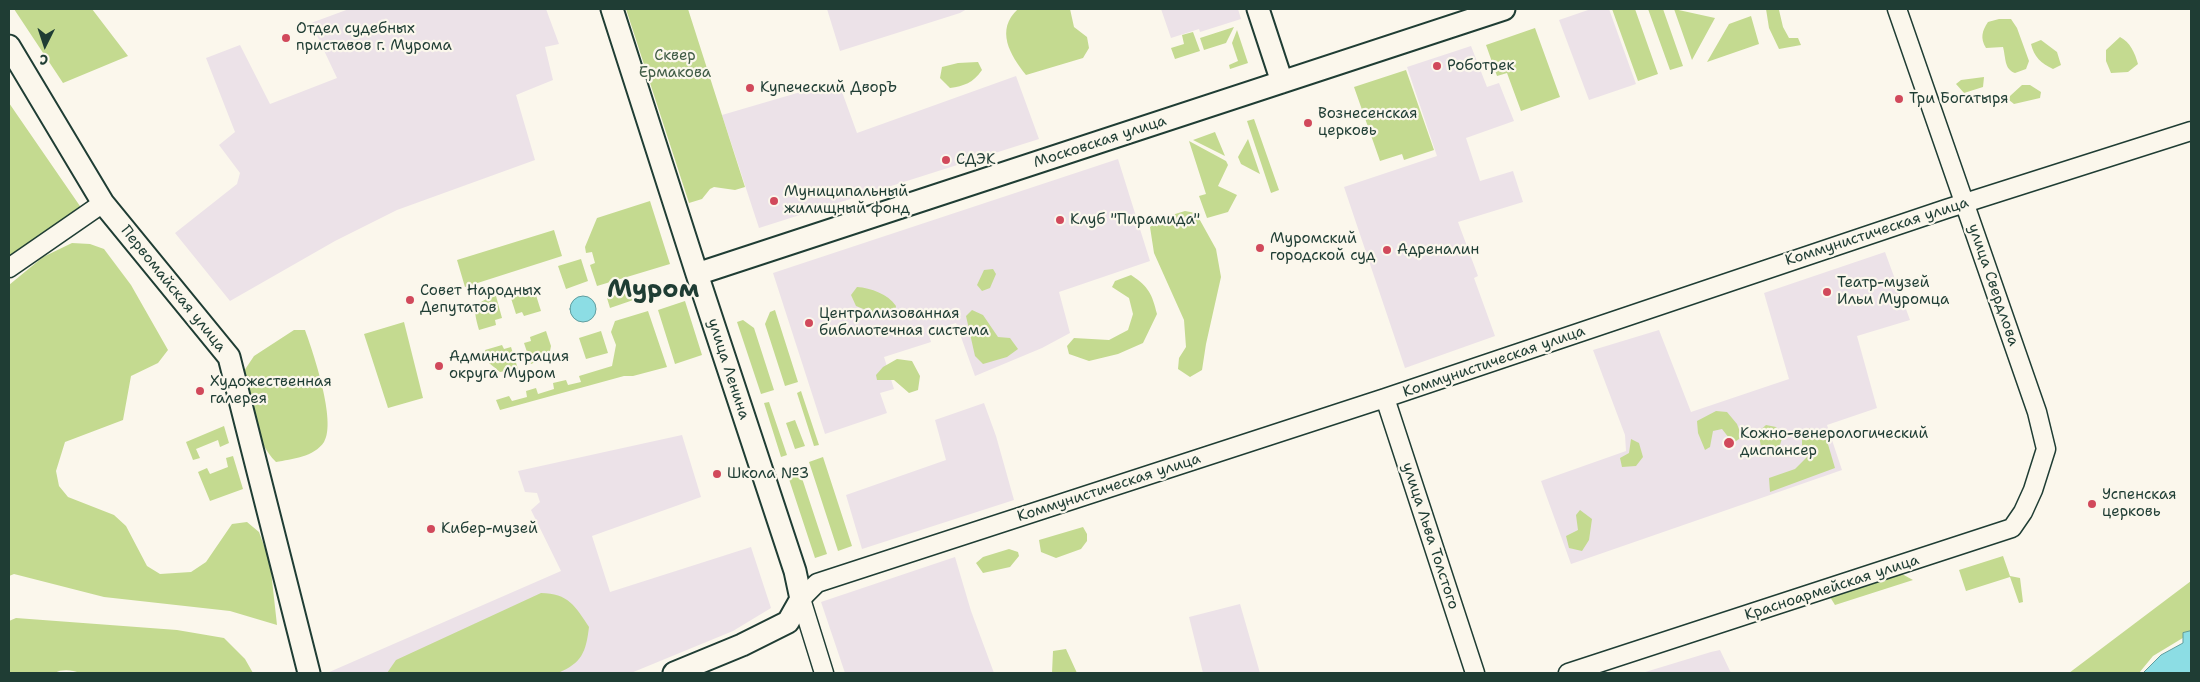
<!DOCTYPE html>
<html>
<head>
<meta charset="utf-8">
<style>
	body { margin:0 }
	#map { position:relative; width:2200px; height:682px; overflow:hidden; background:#fbf7ec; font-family:"Shantell Sans",sans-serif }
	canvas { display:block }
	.frame { position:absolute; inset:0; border:10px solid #1f3d34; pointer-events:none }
	.north { position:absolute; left:20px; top:20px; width:50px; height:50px; -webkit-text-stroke:4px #fbf7ec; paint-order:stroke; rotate:184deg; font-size:14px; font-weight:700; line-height:20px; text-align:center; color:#1f3d34 }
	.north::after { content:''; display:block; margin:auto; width:18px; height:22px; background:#1f3d34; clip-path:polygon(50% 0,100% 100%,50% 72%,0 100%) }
</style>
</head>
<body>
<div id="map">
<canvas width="2200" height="682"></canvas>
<div class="frame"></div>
<div class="north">С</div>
</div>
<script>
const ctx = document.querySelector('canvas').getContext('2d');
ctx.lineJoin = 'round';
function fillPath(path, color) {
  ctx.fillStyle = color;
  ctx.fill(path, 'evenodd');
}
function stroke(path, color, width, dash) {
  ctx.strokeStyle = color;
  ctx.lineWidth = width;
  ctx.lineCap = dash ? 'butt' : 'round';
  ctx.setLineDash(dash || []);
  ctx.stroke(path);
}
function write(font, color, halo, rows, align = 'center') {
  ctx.font = font + ' "Shantell Sans",sans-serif';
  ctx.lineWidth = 4.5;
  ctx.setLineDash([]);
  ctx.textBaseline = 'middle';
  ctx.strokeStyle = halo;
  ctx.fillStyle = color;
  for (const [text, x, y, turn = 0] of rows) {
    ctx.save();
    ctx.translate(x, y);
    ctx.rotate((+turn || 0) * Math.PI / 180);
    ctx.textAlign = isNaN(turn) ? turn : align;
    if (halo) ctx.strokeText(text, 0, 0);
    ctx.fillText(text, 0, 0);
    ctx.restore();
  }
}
const built = new Path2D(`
	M349,9H546L559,44L545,47L553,80L516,95L535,160L397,210L335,241L230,301L175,233L237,184L240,173L219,145L235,132L206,58L240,45L270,104L337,78L311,23Z
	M827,9H967L960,13L840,51Z
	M1161,9H1238L1241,19L1200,32L1199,29L1171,38Z
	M1591,9H1609L1636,84L1589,100L1559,20Z
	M1471,46L1487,87L1499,83L1514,121L1466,138L1480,181L1513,171L1523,202L1458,222L1478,276L1474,278L1495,336L1405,368L1344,187L1437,156L1407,67Z
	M1016,76L1039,139L759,228L722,115L838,81L857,133Z
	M1118,159L1150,261L1059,292L1070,333L1042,348L975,376L956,323L928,332L931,342L884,357L894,389L880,393L887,413L825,434L773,273Z
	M1885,252L1910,320L1857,336L1877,408L1827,425L1842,470L1571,564L1541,481L1626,451L1625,435L1593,350L1659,330L1691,412L1789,379L1764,293Z
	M984,403L996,436L1014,500L862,549L846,495L946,460L935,420Z
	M682,435L701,497L592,536L610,592L751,547L771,608L733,631L631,673H327L561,571L531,510L540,502L537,493L525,492L518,471Z
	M955,557L971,611L994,673H845L821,602Z
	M1240,604L1260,673H1203L1189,617Z
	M1720,650L1731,673H1642L1711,652Z`);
const green = new Path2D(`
	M14,9H92L128,56L63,83Z
	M626,9H688L745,187L735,190L714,187L710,189L702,199L689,203Z
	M1018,9H1070L1074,27L1087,37L1089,48L1083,58L1026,75C1010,55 995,30 1018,9Z
	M1612,9H1635L1658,74L1638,81Z
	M1648,9H1663L1683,66L1670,70Z
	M1674,9L1715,18L1692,60Z
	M1766,9L1779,10L1783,27L1789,38H1798L1801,45L1779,49L1769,28Z
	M1751,16L1759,44L1707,62L1729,24Z
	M1999,19H2011L2017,28L2029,61L2026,69L2015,73C2004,69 2006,58 2003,47L1986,48C1980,38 1982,31 1988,22Z
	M1234,27L1226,43L1204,50L1200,38Z
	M1535,28L1560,97L1521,111L1507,73L1497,76L1486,45Z
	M1237,30L1248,63L1230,69L1229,65L1238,61L1232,43Z
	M1193,32L1200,51L1175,59L1171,48L1184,44L1182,35Z
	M2120,37C2130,42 2135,53 2138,64L2128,72L2111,73L2106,61V50Z
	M2041,40L2057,52L2061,65L2053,69C2041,63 2034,57 2031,44Z
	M978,62L982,70C973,83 964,86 950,88L940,78L942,67L958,63Z
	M1406,70L1434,150L1404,160L1402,154L1380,161L1354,87Z
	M1984,77L1983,87L1964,93L1956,84L1961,80Z
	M2022,85H2030L2041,92L2040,98L2014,104L2009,100L2010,96Z
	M9,103L82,209L9,259Z
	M1254,119L1279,190L1271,193L1247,121Z
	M1215,132L1225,156L1193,140Z
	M1248,139L1260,174L1241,164L1238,157Z
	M1189,141L1226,161L1228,165L1218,186L1237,195L1228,212L1207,218L1199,196L1206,194Z
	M650,201L670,264L597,286L590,265L595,263L592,252L586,253L585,247L597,218Z
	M1185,211L1196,213L1216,249L1221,277L1206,344L1202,370L1190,377L1178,369L1179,358L1186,347L1184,320L1154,253L1150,227L1162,218Z
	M554,230L562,256L465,287L457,260Z
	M72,243L90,244L104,249L131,285L168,350L158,363L131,376L123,420L65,442L56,471L59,486L68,497L114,515L126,526L147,566L160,574L191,572L206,562L232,524L247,522L259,532L270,562L277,625L230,611L104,597L14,574L9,576V285L43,257Z
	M581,259L588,281L566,289L558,266Z
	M993,269L996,274L990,288L982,291L977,285L984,270Z
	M1131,275C1149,287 1152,294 1157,314L1143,343L1118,354L1089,361L1069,354L1067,346L1074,338L1109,340L1128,330L1133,314L1129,298L1112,287L1115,281Z
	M642,286L645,296L610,308L607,298Z
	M525,287L535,292L541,311L524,316L522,312L516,314L509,292Z
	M857,287C871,288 888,294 896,306L894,315L883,317L856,306L851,295Z
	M496,296L502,318L495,320L496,325L479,330C473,308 472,303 496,296Z
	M685,301L702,355L675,364L658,310Z
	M775,310L798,382L785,386L765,324L770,312Z
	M972,310L983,315L998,337L1010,338L1018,349L1007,357L983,364L975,356L966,316Z
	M648,311L667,367L633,376H624L500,410L496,400L509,396L512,401L527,397L526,391L536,388L538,394L554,389L553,383L566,380L568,385L581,382L579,376L612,366L616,345L611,332L615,321Z
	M743,320L754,328L774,390L761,394L737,322Z
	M404,322L423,398L388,408L364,334Z
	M294,330H305C313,352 337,422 324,442C314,457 292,459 276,462C254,440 250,403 242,374L254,356Z
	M546,331L551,346L549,356L531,364L524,343L531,341L530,337Z
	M601,331L608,353L586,359L579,338Z
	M502,345L504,349L511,347L518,369L500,372L489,363L485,350Z
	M897,359L912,361L920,376L918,390L909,393L894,380H877L876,375L883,367Z
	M801,391L819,445L814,446L797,393Z
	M769,402L787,455L781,457L764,403Z
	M1716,411L1727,412L1737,424L1742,437L1733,443L1722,429L1713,431L1710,447L1705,450L1698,433L1697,421Z
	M795,420L805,446L795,449L786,423Z
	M1766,425L1776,427L1783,435L1780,445L1774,451L1761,446L1758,432Z
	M224,426L229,443L220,447L218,440L196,449L200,458L193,460L186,442Z
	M1811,428L1825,434L1835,468L1770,492L1769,478L1795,469L1807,457L1802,445V432Z
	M1631,439L1639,443L1643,457L1636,466L1622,467L1620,458L1629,453Z
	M233,456L243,489L210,501L198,472L207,468L210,474L228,467L226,458Z
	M823,457L852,546L838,551L809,462Z
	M798,466L827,554L815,558L786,470Z
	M1580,510L1592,519L1589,540L1582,551L1569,548L1566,536L1578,530L1576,515Z
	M1083,527L1087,534V541L1081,549L1056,558L1041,552L1039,540Z
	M1009,549L1018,552L1019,556L1010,567L983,573L976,563L983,557Z
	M2003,556L2010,576L2020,578L2023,602L2019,603L2010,577L1966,591L1959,570Z
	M1902,574L1913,580L1835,605L1830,597Z
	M2191,581V633L2153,656L2139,673H2069Z
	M541,593C568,593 576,607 589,627C586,652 582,663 558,673H387L396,660Z
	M16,618L177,630L224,638L245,659L253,673H79C73,670 61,669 55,673H9V621Z
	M1066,649L1077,673H1052L1053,651Z`);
const water = new Path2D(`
	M570 309a13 13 0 1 1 26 0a13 13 0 1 1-26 0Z
	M2191,631V673H2143L2161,655L2183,643V633Z`);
const minor = new Path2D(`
	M9,268L103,203
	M1385,398L1475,673
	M824,673L801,599L817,583L1385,398L1946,209L2191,131
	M1568,673L2012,528L2023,512L2033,490L2046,449L2037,412L1897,9`);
const tertiary = new Path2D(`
	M612,9L697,274L795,571L801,599L788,622L742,645L674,673
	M1258,9L1282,82
	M9,46L103,203L229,357L309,673
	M697,274L1504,9`);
const markers = [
	[286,38,5,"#d1495b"],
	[1437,66,5,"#d1495b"],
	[750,88,5,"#d1495b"],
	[1899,99,5,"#d1495b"],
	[1308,123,5,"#d1495b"],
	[946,160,5,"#d1495b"],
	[774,201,5,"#d1495b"],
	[1060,220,5,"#d1495b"],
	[1260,248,5,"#d1495b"],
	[1387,250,5,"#d1495b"],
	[1827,292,5,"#d1495b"],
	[410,300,5,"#d1495b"],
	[809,323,5,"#d1495b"],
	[439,366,5,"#d1495b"],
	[200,391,5,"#d1495b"],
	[1729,443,6,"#d1495b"],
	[717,474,5,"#d1495b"],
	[2092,504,5,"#d1495b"],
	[431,529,5,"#d1495b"]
];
const poiNames = [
	["Отдел судебных",296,29],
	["приставов г. Мурома",296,46],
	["Роботрек",1447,66],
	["Купеческий ДворЪ",760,88],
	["Три Богатыря",1909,99],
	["Вознесенская",1318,114],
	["церковь",1318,131],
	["СДЭК",956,160],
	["Муниципальный",784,192],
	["жилищный фонд",784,209],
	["Клуб \"Пирамида\"",1070,220],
	["Муромский",1270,239],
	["городской суд",1270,256],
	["Адреналин",1397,250],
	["Театр-музей",1837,283],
	["Ильи Муромца",1837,300],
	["Совет Народных",420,291],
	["Депутатов",420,308],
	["Централизованная",819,314],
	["библиотечная система",819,331],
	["Администрация",449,357],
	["округа Муром",449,374],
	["Художественная",210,382],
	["галерея",210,399],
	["Кожно-венерологический",1740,434],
	["диспансер",1740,451],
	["Школа №3",727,474],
	["Успенская",2102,495],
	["церковь",2102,512],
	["Кибер-музей",441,529]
];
const parkNames = [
	["Сквер",675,56],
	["Ермакова",675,73]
];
const streetNames = [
	["Московская улица",1100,142,-18],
	["Коммунистическая улица",1877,232,-18],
	["улица Свердлова",1993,285,71],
	["Первомайская улица",173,289,51],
	["Коммунистическая улица",1494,362,-19],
	["улица Ленина",728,369,72],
	["Коммунистическая улица",1109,488,-18],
	["улица Льва Толстого",1430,536,72],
	["Красноармейская улица",1832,588,-18]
];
const townNames = [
	["Муром",653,290]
];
fillPath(built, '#ece2e8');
fillPath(green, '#c4da90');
fillPath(water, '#8cdde4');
stroke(water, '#609d9e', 1);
stroke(minor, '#1f3d34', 21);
stroke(tertiary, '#1f3d34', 25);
stroke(minor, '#fbf7ec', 18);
stroke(tertiary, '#fbf7ec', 21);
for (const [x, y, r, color] of markers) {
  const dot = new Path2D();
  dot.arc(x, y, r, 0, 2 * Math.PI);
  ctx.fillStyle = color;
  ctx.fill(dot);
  stroke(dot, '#fbf7ec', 2);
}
write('15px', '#1f3d34', '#fbf7ec', poiNames, 'left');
write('15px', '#405c46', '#fbf7ec', parkNames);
write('15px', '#1f3d34', '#fbf7ec', streetNames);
write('bold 25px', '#1f3d34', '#fbf7ec', townNames);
</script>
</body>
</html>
